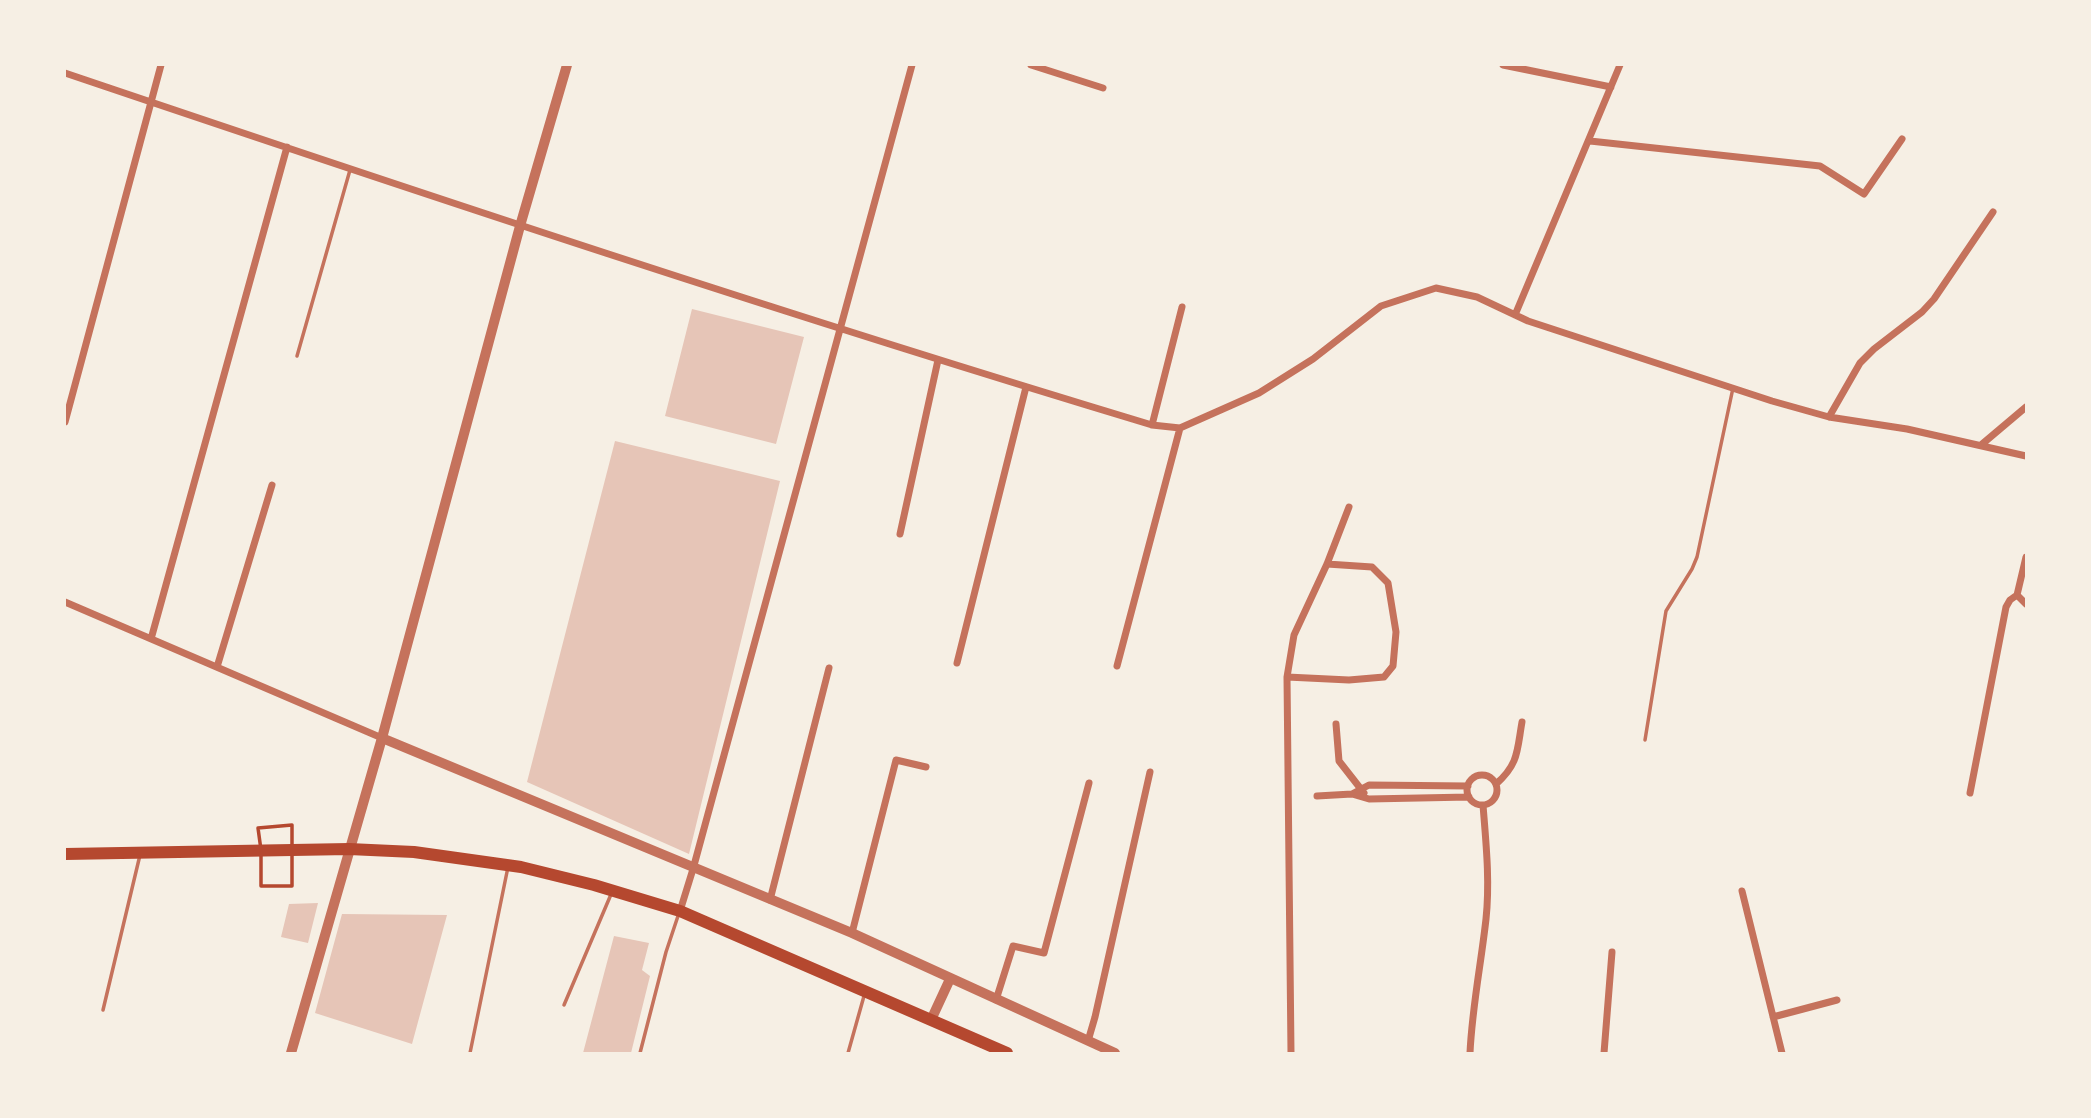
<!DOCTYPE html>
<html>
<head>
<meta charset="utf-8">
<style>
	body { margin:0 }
	#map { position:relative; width:2091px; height:1118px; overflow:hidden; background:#f6efe4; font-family:"Open Sans",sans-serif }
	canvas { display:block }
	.frame { position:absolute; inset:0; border:66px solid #f6efe4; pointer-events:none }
</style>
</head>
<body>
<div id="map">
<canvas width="2091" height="1118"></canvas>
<div class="frame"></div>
</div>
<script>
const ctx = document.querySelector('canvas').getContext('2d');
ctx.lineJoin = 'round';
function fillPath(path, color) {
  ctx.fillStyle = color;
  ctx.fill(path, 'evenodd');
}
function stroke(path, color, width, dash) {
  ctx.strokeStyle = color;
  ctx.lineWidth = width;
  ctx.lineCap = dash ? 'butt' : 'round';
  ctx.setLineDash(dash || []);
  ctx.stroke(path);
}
const building = new Path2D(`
	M692,309L804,337L776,444L665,416Z
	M615,441L780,481L689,854L527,782Z
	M318,903L308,943L281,937L289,904Z
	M342,914L447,915L412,1044L315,1013Z
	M614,936L649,943L642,970L650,976L631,1053H583Z`);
const path = new Path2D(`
	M292,825V886H261V850L258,828Z`);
const service = new Path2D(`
	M297,356L350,170
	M1645,740L1666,611L1692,569L1697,557L1733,388
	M564,1005L612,892
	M103,1010L140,855
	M470,1053L508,867
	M640,1053L666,952L679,913
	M848,1053L864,996`);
const minor = new Path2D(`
	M1031,65L1103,88
	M1503,65L1611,87
	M65,73C426,195 787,315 1152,425L1180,428L1259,393L1313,359L1381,306L1436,288L1477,297L1528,321L1772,401L1829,417L1907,429L2026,456
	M1590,141L1820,166L1864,194L1902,139
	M1515,315L1620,65
	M1829,417L1860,363L1874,349L1922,312L1934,299L1993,212
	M65,422L161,65
	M1152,425L1182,307
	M1981,445L2026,407
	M900,534L938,360
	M2017,595L2026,604
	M65,602L382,738
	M151,639L287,147
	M957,663L1026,387
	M1117,666L1180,428
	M217,667L272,485
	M1287,677L1349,680L1384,677L1393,666L1396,632L1388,583L1372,567L1327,564
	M1336,724L1339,761L1364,793
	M1467 790a15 15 0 1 1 30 0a15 15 0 1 1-30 0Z
	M1496,784C1519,764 1517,750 1522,722
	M1970,793L2006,607L2010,600L2017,595L2026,557
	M1352,794L1369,799L1469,797
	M1317,796L1352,794L1369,785L1468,786
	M1742,891L1782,1053
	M770,900L829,668
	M680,911L693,869L912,65
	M852,933L896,760L926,767
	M996,1000L1013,946L1044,953L1089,783
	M1773,1017L1837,1000
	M1088,1041L1095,1017L1150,772
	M1291,1053L1287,677L1294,635L1327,564L1349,507
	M1470,1053C1472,1008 1481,964 1486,919C1490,881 1486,843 1483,805
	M1604,1053L1612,952`);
const tertiary = new Path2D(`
	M382,738L852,933L1115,1053
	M931,1020L950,979
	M291,1053L382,738L520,226L567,65`);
const primary = new Path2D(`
	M65,854L349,849L414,852L521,867L594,885L680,911L1007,1053`);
fillPath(building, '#e6c5b7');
stroke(path, '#b5482f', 3.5);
stroke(service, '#c5725c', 3.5);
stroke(minor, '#c5725c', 7);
stroke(tertiary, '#c5725c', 10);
stroke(primary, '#b5482f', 12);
</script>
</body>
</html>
